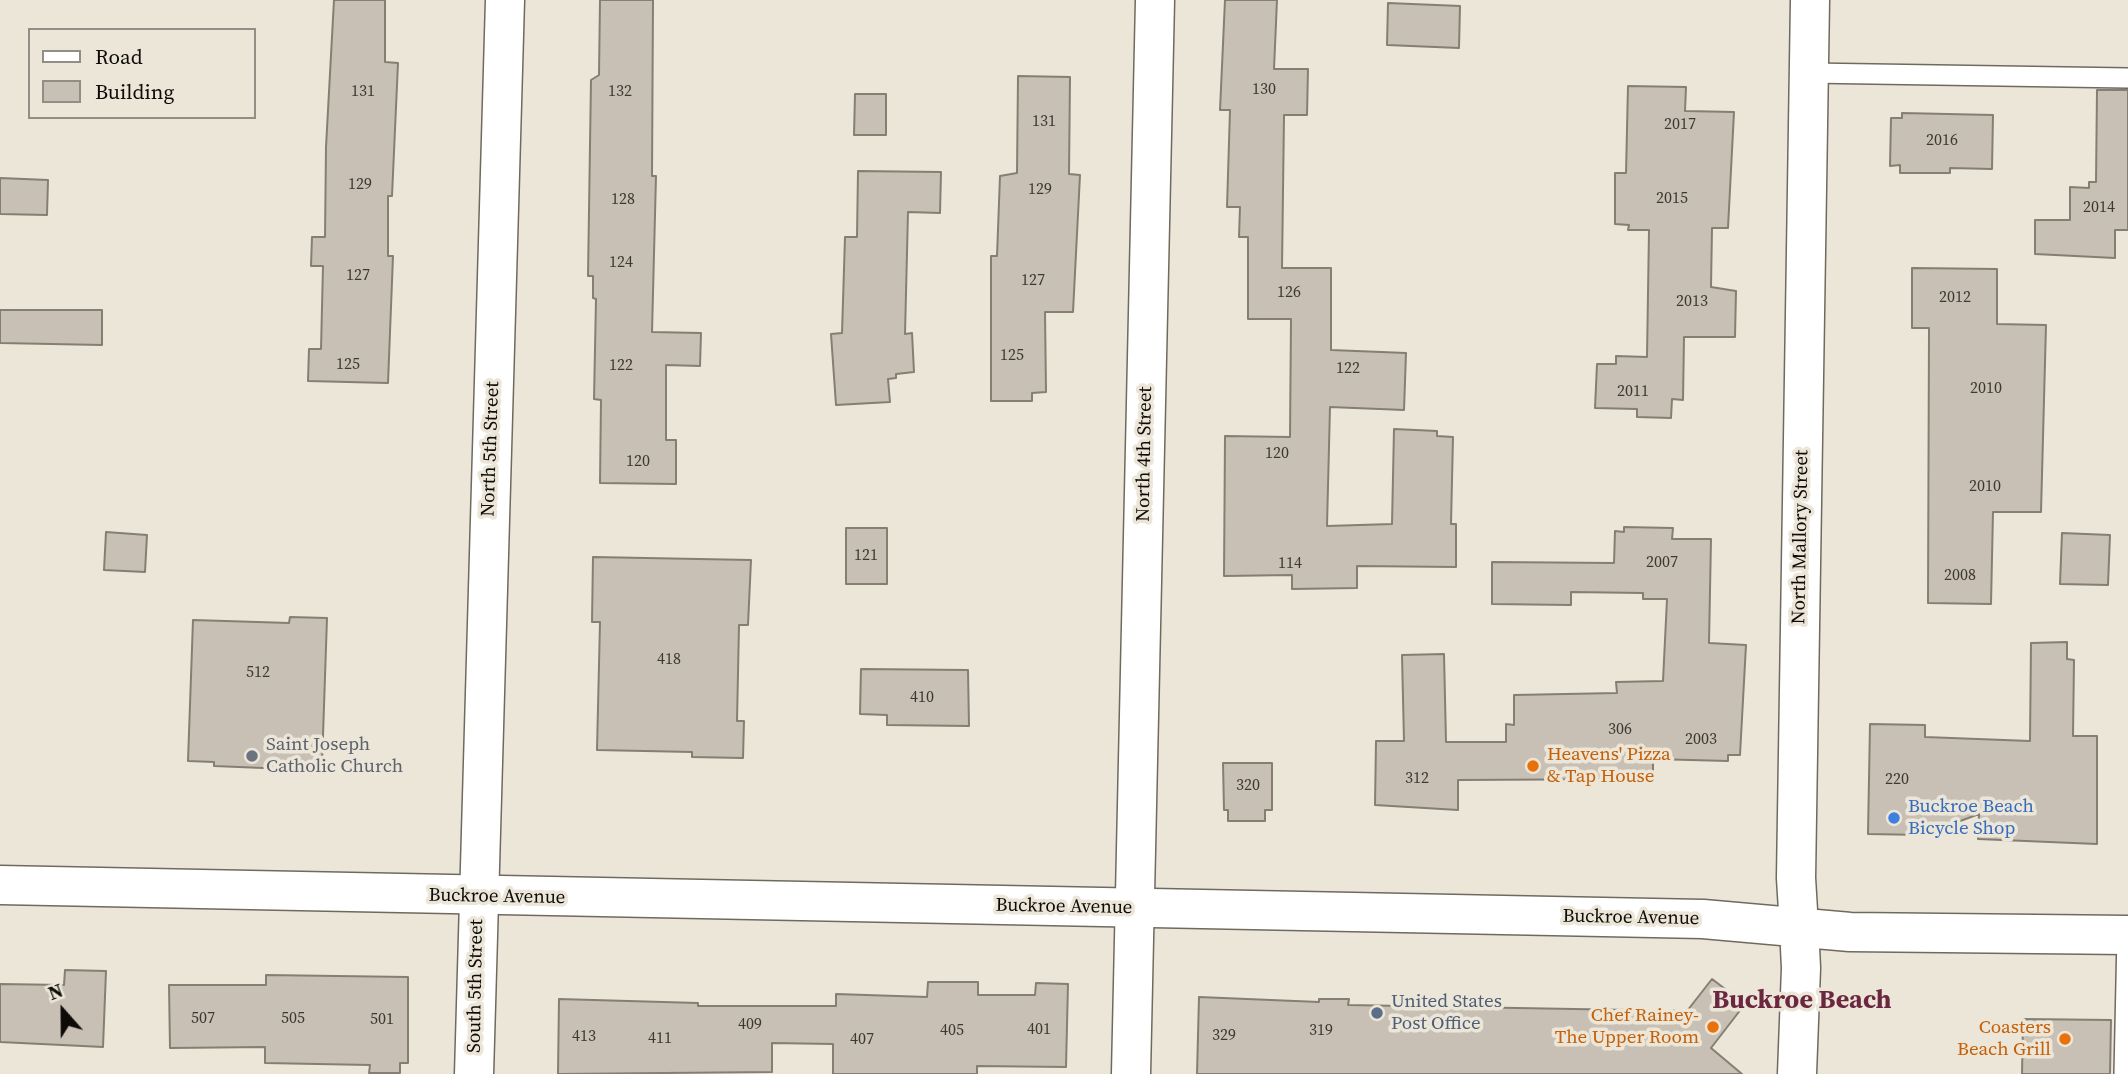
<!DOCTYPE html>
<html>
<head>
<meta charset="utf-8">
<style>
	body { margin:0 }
	#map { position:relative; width:2128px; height:1074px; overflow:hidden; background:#ece6d9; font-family:"Source Serif 4",serif }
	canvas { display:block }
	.legend { position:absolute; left:28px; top:28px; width:228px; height:91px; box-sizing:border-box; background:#ece6d9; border:2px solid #938e85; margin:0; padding:9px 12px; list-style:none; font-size:21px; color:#0d0b07 }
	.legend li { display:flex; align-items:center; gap:14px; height:35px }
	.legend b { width:35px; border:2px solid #938e85 }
	.north { position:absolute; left:28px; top:976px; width:70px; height:70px; -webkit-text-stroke:5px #ece6d9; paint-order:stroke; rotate:339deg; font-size:19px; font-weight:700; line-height:28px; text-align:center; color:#0d0b07 }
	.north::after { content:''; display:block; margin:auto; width:24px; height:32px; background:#0d0b07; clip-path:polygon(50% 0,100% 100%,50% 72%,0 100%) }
</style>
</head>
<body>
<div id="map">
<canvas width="2128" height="1074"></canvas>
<ul class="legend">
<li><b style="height:9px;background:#fff"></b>Road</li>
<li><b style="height:19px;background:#c8c0b4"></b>Building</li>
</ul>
<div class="north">N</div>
</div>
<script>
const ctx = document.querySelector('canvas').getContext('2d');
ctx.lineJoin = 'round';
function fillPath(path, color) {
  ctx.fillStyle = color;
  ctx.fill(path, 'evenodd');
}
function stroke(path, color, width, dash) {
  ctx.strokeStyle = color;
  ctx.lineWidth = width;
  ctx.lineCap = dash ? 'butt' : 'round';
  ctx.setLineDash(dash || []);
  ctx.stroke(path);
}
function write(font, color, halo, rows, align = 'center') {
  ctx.font = font + ' "Source Serif 4",serif';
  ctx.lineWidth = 7;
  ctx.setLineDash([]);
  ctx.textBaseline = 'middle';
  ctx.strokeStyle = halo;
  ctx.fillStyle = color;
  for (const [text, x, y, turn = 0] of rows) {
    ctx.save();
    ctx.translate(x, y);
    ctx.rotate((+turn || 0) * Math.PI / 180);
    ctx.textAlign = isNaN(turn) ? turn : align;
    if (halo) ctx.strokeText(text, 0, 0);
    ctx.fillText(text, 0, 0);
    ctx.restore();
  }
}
const building = new Path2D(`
	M334,0H385V62L398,63L392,196H388V256H393L388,383L308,381L309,349H321L323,266H311L312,237H325L326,147Z
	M600,0H653L652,176H656L652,332L701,333L700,366L666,365V440H676V484L600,483L601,400L594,399L596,299L593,298V276H588L591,80L599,75Z
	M1225,0H1277L1274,69H1308L1307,115H1284L1282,268H1331V350L1406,353L1404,410L1330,407L1327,526L1392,524L1394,429L1437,431V436L1453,437L1451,524H1456V567L1357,566V588L1292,589V575L1224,576L1225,436L1290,437L1291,319H1248V237H1239L1240,207H1227L1230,110H1220Z
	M1388,3L1460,6L1459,48L1387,45Z
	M1018,76L1070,77L1069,174L1080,175L1073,312H1045L1046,392L1032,393V401H991V256H997L1000,176L1017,173Z
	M1628,86L1686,87L1685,111L1734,112L1728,228H1712L1711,287L1736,291L1735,337H1684L1683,400L1672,399L1671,418L1637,417V409L1595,408L1597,364H1616V356L1647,357L1649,230H1628L1629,225L1615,224V173H1626Z
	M2097,90H2128V230H2115V258L2035,254V220H2070V187L2089,188V182H2096Z
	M855,94H886V135H854Z
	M1902,113L1993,115L1992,169L1950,168V173H1900V165L1890,166L1891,118H1902Z
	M858,171L941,172L940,213L908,212L905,334L912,333L914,372L896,374V378L888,379L890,402L836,405L831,334L842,333L845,237H857Z
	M0,178L48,180L47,215L0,214Z
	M1912,268L1997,269V324L2046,325L2041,512H1993L1991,604L1928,603L1929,328H1912Z
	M0,310H102V345L0,343Z
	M1624,527L1673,528L1672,539H1711L1709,643L1746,645L1740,755H1728V761L1653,759V771H1643V779L1458,780V810L1375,805L1376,741H1404L1402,655L1444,654L1446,742H1506V724L1514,725V695L1617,693L1616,682L1663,681L1667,599H1643V593L1571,592V605L1492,604V562L1614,563L1615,531L1624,532Z
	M846,528H887V584H846Z
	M106,532L147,535L145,572L104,570Z
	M2062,533L2110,535L2108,585L2060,584Z
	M593,557L751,560L748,625H739L737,721H744L743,758L692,757V752L597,750L600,622H592Z
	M290,617L327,618L322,765L287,764V769L214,766V762L188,761L193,620L289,623Z
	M2067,642V659L2074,660L2073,736H2097V844L1978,839L1979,814L1923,835L1868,834L1870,724L1925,725V737L2030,741L2031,643Z
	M861,669L968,670L969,726L887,725V715L860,714Z
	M1223,763H1272V810H1265V821H1228V810H1224Z
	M65,970L106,971L103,1047L0,1042V984L64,985Z
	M266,975L408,977V1063H400V1073H369L370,1065L265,1063V1047L170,1048L169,985H266Z
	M1712,979L1745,1004L1711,1048L1742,1074H1197L1199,997L1319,1002V999H1349L1348,1005L1687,1011Z
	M928,982H978V995H1035L1036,983L1068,984L1066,1067L977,1066V1074H833V1044L772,1043V1072L558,1074L559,999L698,1003V1006H836V994L927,997Z
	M2023,1019L2111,1020L2110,1074H2022Z`);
const service = new Path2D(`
	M1809,73L2128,78
	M2124,1074L2127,935`);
const minor = new Path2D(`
	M1799,927L1796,878L1810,0
	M474,1074L505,0
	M1131,1074L1155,0`);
const tertiary = new Path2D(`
	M0,885L1703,919L1850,932L2128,935
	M1797,1074L1801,968L1799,927`);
const markers = [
	[252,756,7,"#6b7280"],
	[1533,766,7,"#e8710a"],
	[1894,818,7,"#3f7fe0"],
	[1377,1013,7,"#5c6f8a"],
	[1713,1027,7,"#e8710a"],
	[2065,1039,7,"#e8710a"]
];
const numberNames = [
	["130",1264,90],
	["131",363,92],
	["132",620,92],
	["131",1044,122],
	["2017",1680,125],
	["2016",1942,141],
	["129",360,185],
	["129",1040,190],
	["2015",1672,199],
	["128",623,200],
	["2014",2099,208],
	["124",621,263],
	["127",358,276],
	["127",1033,281],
	["126",1289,293],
	["2012",1955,298],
	["2013",1692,302],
	["125",1012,356],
	["125",348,365],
	["122",621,366],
	["122",1348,369],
	["2010",1986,389],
	["2011",1633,392],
	["120",1277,454],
	["120",638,462],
	["2010",1985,487],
	["121",866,556],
	["2007",1662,563],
	["114",1290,564],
	["2008",1960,576],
	["418",669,660],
	["512",258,673],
	["410",922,698],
	["306",1620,730],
	["2003",1701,740],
	["312",1417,779],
	["220",1897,780],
	["320",1248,786],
	["507",203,1019],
	["505",293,1019],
	["501",382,1020],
	["409",750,1025],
	["401",1039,1030],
	["405",952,1031],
	["319",1321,1031],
	["329",1224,1036],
	["413",584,1037],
	["411",660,1039],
	["407",862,1040]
];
const streetNames = [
	["North 5th Street",491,449,-88],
	["North 4th Street",1145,454,-89],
	["North Mallory Street",1801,537,-89],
	["Buckroe Avenue",497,897,1],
	["Buckroe Avenue",1064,907,1],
	["Buckroe Avenue",1631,918,1],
	["South 5th Street",476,986,-89]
];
const worshipNames = [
	["Saint Joseph",266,745],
	["Catholic Church",266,767]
];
const foodNames = [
	["Heavens' Pizza",1547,755,"left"],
	["& Tap House",1547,777,"left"],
	["Chef Rainey-",1699,1016],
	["The Upper Room",1699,1038],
	["Coasters",2051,1028],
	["Beach Grill",2051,1050]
];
const shopNames = [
	["Buckroe Beach",1908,807],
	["Bicycle Shop",1908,829]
];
const serviceNames = [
	["United States",1391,1002],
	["Post Office",1391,1024]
];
const districtNames = [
	["Buckroe Beach",1802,1001]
];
fillPath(building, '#c8c0b4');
stroke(building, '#857e73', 2);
stroke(service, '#6f6a5e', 22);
stroke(minor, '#6f6a5e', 41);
stroke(tertiary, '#6f6a5e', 41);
stroke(service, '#fff', 19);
stroke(minor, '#fff', 38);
stroke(tertiary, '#fff', 38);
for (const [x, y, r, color] of markers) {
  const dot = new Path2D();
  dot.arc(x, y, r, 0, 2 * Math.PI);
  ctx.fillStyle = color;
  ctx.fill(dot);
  stroke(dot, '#ece6d9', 2.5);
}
write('16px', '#3c3832', null, numberNames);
write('19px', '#0d0b07', '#ece6d9', streetNames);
write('19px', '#5b616d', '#ece6d9', worshipNames, 'left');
write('19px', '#c56008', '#ece6d9', foodNames, 'right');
write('19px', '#366cbe', '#ece6d9', shopNames, 'left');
write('19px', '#4e5e75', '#ece6d9', serviceNames, 'left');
write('bold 26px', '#6b2740', '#ece6d9', districtNames);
</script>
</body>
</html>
